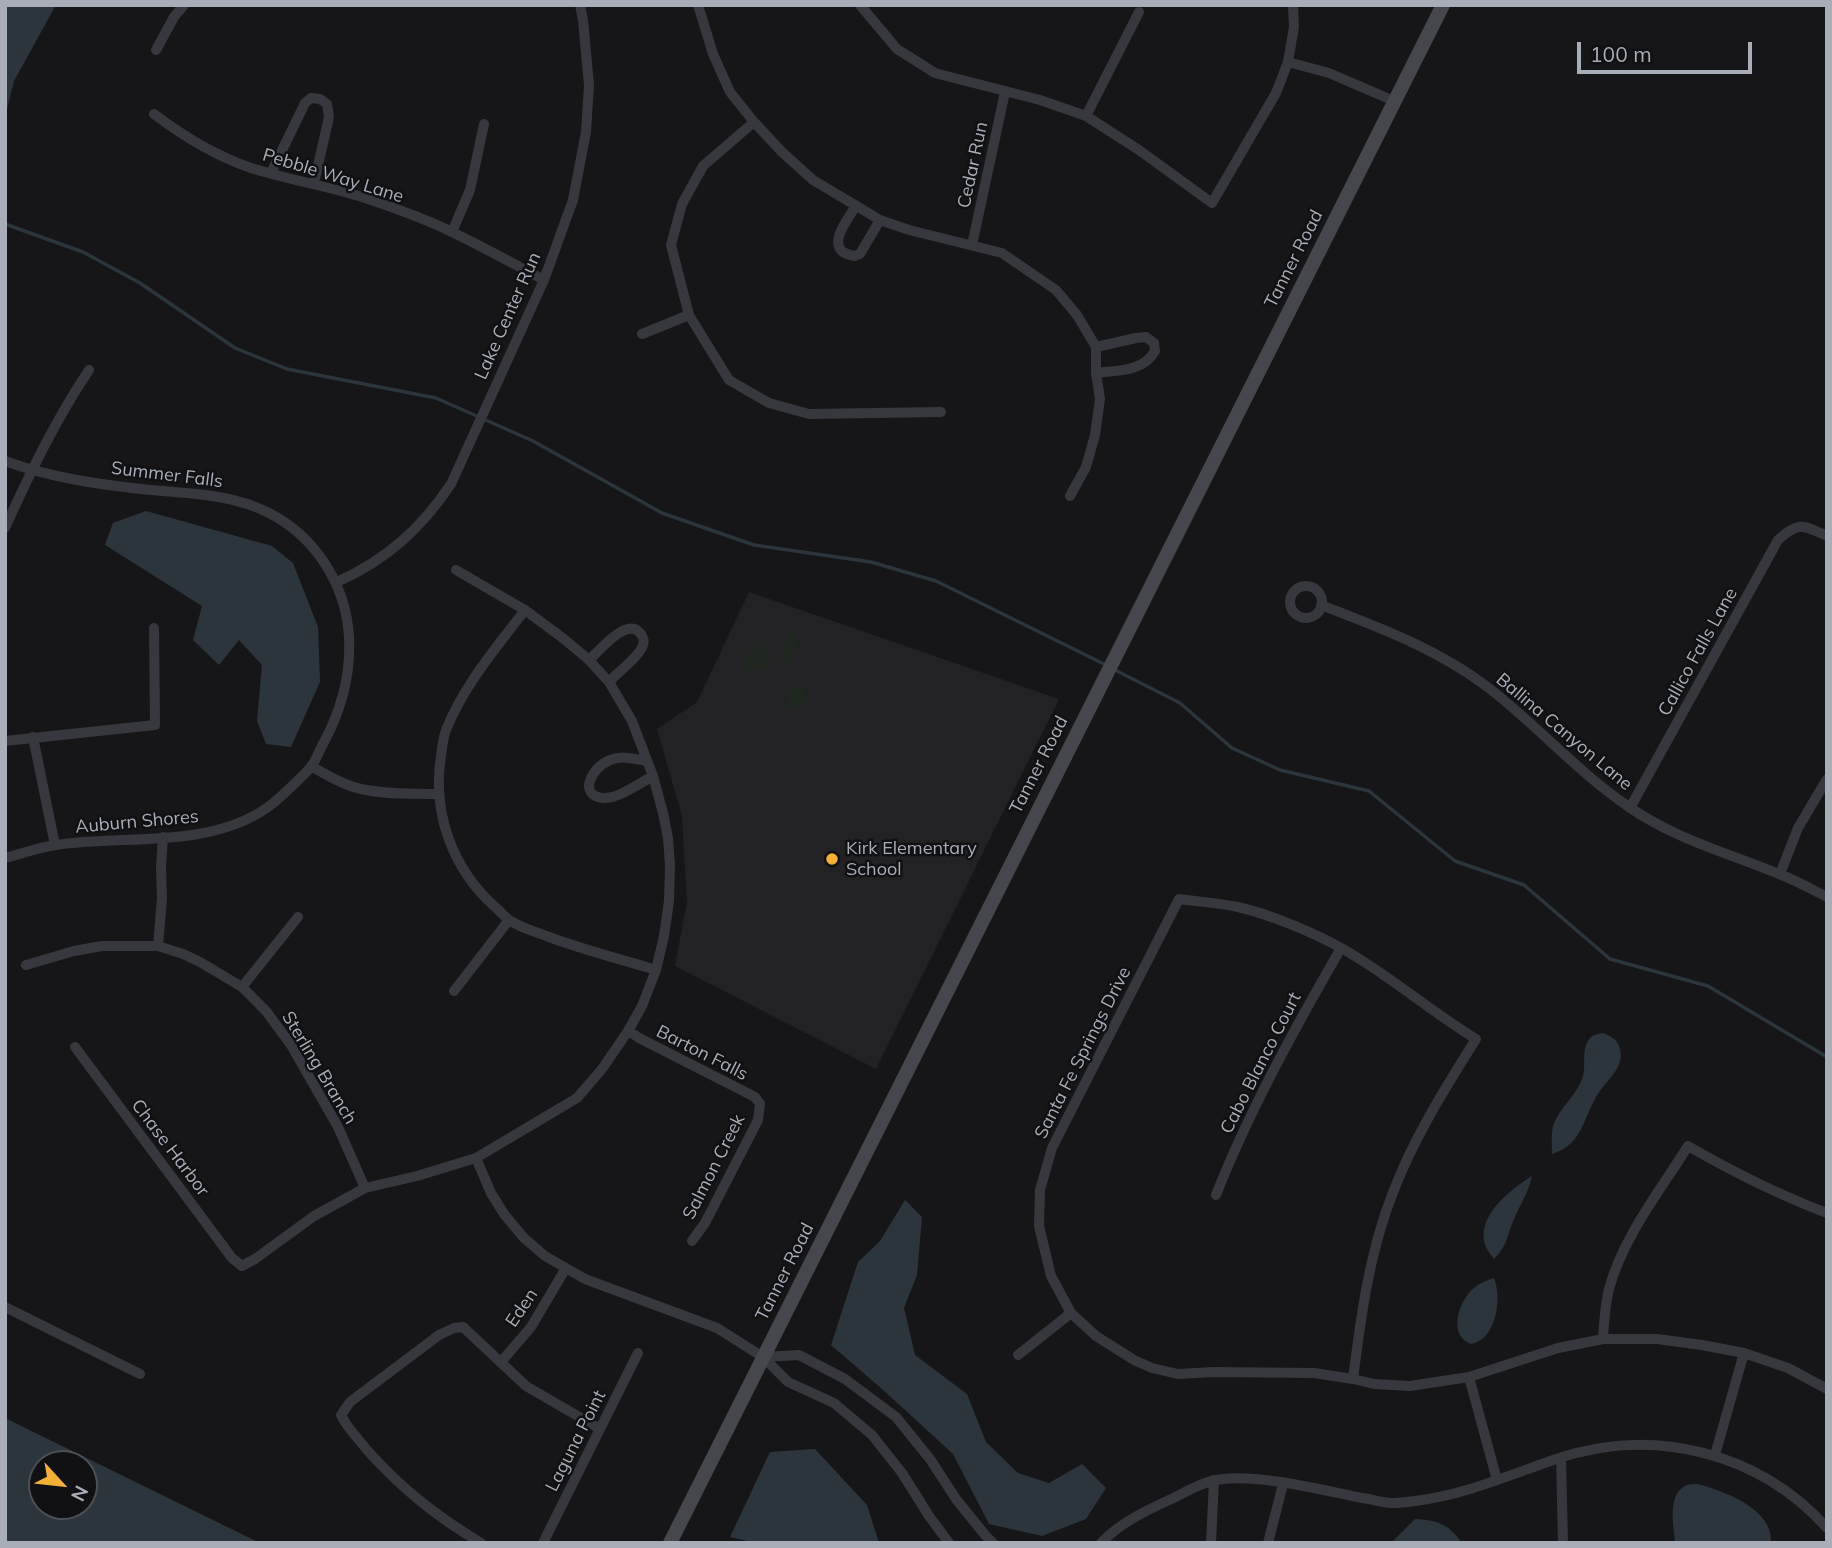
<!DOCTYPE html>
<html>
<head>
<meta charset="utf-8">
<style>
	body { margin:0 }
	#map { position:relative; width:1832px; height:1548px; overflow:hidden; background:#161618; font-family:Mulish,sans-serif }
	canvas { display:block }
	.frame { position:absolute; inset:0; border:7px solid #a8adb8; pointer-events:none }
	.north { position:absolute; left:28px; top:1450px; width:70px; height:70px; box-sizing:border-box; background:#111113; border:2px solid #4d4f55; border-radius:50%; rotate:117deg; font-size:19px; font-weight:700; line-height:28px; text-align:center; color:#a8adb8 }
	.north::after { content:''; display:block; margin:auto; width:24px; height:32px; background:#f2b134; clip-path:polygon(50% 0,100% 100%,50% 72%,0 100%) }
	.scale { position:absolute; left:1577px; top:42px; width:175px; height:32px; box-sizing:border-box; border:4px solid #a8adb8; border-top:0; padding-left:9px; font-size:21px; line-height:24px; white-space:nowrap; color:#a8adb8; -webkit-text-stroke:5px #111113; paint-order:stroke }
</style>
</head>
<body>
<div id="map">
<canvas width="1832" height="1548"></canvas>
<div class="frame"></div>
<div class="north">N</div>
<div class="scale">100 m</div>
</div>
<script>
const ctx = document.querySelector('canvas').getContext('2d');
ctx.lineJoin = 'round';
function fillPath(path, color) {
  ctx.fillStyle = color;
  ctx.fill(path, 'evenodd');
}
function stroke(path, color, width, dash) {
  ctx.strokeStyle = color;
  ctx.lineWidth = width;
  ctx.lineCap = dash ? 'butt' : 'round';
  ctx.setLineDash(dash || []);
  ctx.stroke(path);
}
function write(font, color, halo, rows, align = 'center') {
  ctx.font = font + ' Mulish,sans-serif';
  ctx.lineWidth = 5;
  ctx.setLineDash([]);
  ctx.textBaseline = 'middle';
  ctx.strokeStyle = halo;
  ctx.fillStyle = color;
  for (const [text, x, y, turn = 0] of rows) {
    ctx.save();
    ctx.translate(x, y);
    ctx.rotate((+turn || 0) * Math.PI / 180);
    ctx.textAlign = isNaN(turn) ? turn : align;
    if (halo) ctx.strokeText(text, 0, 0);
    ctx.fillText(text, 0, 0);
    ctx.restore();
  }
}
const built = new Path2D(`
	M749,592L1059,699L876,1069L675,966L687,901L682,816L657,729L697,702Z`);
const green = new Path2D(`
	M793,633L796,636L797,642L790,665L782,663C781,653 783,643 788,634Z
	M760,644L765,649L768,662L762,670C754,672 746,670 742,662L755,645Z
	M802,686C810,695 805,703 795,708L788,704L786,694L791,689Z`);
const water = new Path2D(`
	M5,5H56L14,81L5,117Z
	M146,511L272,546L293,563L318,627L320,682L291,747L266,744L257,721L262,665L239,640L219,665L193,640L202,606L105,545L113,523Z
	M1602,1033C1610,1035 1616,1039 1619,1046C1627,1066 1607,1079 1598,1094C1583,1117 1583,1145 1552,1154C1552,1145 1551,1135 1553,1126C1559,1108 1576,1096 1582,1079C1587,1067 1581,1052 1588,1041C1591,1035 1597,1034 1602,1033Z
	M1532,1176C1528,1194 1521,1202 1514,1219C1507,1235 1508,1245 1494,1259C1491,1255 1487,1250 1485,1245C1476,1216 1511,1189 1532,1176Z
	M905,1200L922,1217L917,1275L904,1308L915,1355L967,1394L986,1442L1018,1473L1049,1483L1082,1464L1106,1488L1086,1519L1042,1536L989,1524L953,1454L882,1389L831,1345L858,1262L880,1241Z
	M1494,1278C1502,1298 1497,1339 1471,1344C1447,1335 1459,1300 1474,1288C1480,1283 1487,1280 1494,1278Z
	M5,1418L260,1543H5ZM42,1464H84V1506H42Z
	M815,1449L867,1505L879,1543H756L730,1537L770,1452Z
	M1698,1484C1724,1491 1774,1509 1771,1543H1675C1674,1526 1666,1494 1687,1485C1690,1484 1694,1484 1698,1484Z
	M1415,1519C1437,1520 1449,1524 1462,1543H1391Z`);
const stream = new Path2D(`
	M5,224L83,252L140,283L235,348L287,369L436,398L533,441L662,513L754,545L871,562L936,581L1108,666
	M1115,670L1180,703L1232,748L1280,770L1369,791L1455,861L1524,885L1610,959L1708,986L1827,1057`);
const street = new Path2D(`
	M698,5L713,54L730,92L754,122L782,152L813,180L880,220L909,230L1002,253L1056,290L1077,315L1096,347V373L1100,399L1095,435L1086,467L1070,496
	M860,5L897,49L935,73L1040,100L1086,116L1139,150L1212,203L1276,93L1288,62L1294,27L1293,5
	M156,50L174,17L184,5
	M1288,62L1329,73L1394,101
	M154,114C183,136 216,156 251,168C289,180 328,186 365,198C395,208 426,219 454,233C485,248 514,264 544,280
	M1086,116L1139,12
	M754,122L703,166L682,204L671,245L689,315L729,380L769,403L809,414L941,412
	M271,173L305,103L311,98L320,99L327,104L329,117L314,183
	M855,207C849,218 829,241 843,252C846,254 850,255 854,256L860,254L880,220
	M452,232L470,190L484,124
	M972,245L1005,92
	M642,334L689,315
	M1096,347L1136,338L1146,337L1154,343L1155,351C1143,372 1118,370 1096,373
	M5,461C51,478 102,485 151,490C192,494 232,494 269,513C316,537 346,585 349,637C351,675 341,711 323,744C319,751 316,760 311,767C305,774 298,780 292,786C282,796 271,806 259,813C199,848 123,835 56,845C39,847 22,854 5,858
	M5,528C30,473 56,419 89,370
	M337,582C386,560 421,529 451,484L544,280L573,200L586,132L589,85L583,20L580,5
	M1290 602a16 16 0 1 1 32 0a16 16 0 1 1-32 0Z
	M1321,605C1384,629 1448,653 1500,697C1544,733 1582,775 1629,807C1675,839 1728,853 1779,874C1795,880 1811,889 1827,897
	M525,610C496,648 464,685 446,730C443,738 442,748 441,756C432,812 452,868 494,906C499,910 504,916 509,920C521,928 536,932 549,937C584,950 620,959 656,970
	M589,660C599,651 624,620 638,631C642,634 645,640 643,645C640,656 617,673 609,682
	M33,737L55,845
	M5,741L155,725L154,628
	M647,761C635,759 622,755 610,760C592,767 577,795 603,798C618,799 640,783 653,776
	M311,766C327,775 343,785 361,789C386,795 414,793 439,794
	M1630,808L1778,540C1799,521 1803,525 1827,536
	M1780,874L1798,828L1827,779
	M158,946L162,899L161,867L163,837
	M26,965L74,951L102,946H158L183,954L200,962L242,987L266,1011L291,1045L338,1127L365,1188
	M242,987L298,917
	M454,991L509,920
	M628,1031L641,1039L755,1097L760,1104L758,1120L705,1223L692,1241
	M75,1047L232,1258L242,1266L255,1259L314,1216L365,1188L417,1176L476,1158L577,1098L602,1069L628,1031L642,1006L656,970L664,936L669,901L670,865L668,838L663,813L653,776L632,721L609,682L589,660L564,639L525,610L456,570
	M476,1158L491,1193L504,1214L524,1238L545,1256L585,1279L717,1328L763,1357L788,1382L834,1403L872,1435L902,1473L929,1516L949,1543
	M1216,1195C1250,1109 1295,1028 1341,948
	M5,1307L140,1374
	M1603,1339C1604,1322 1605,1305 1609,1289C1623,1237 1660,1191 1688,1146C1735,1173 1776,1194 1827,1213
	M1018,1355L1071,1313
	M763,1357L799,1355L845,1379L896,1417L930,1459L956,1499L985,1535L993,1543
	M501,1362L531,1327L566,1268
	M1469,1377L1497,1480
	M1353,1379C1361,1316 1369,1254 1392,1195C1413,1139 1444,1090 1476,1039C1430,1011 1389,975 1343,949C1315,933 1269,914 1238,907C1219,903 1199,902 1179,899L1052,1148L1040,1190L1039,1226L1051,1276L1071,1313L1096,1336L1134,1360L1152,1368L1178,1374L1213,1372L1314,1373L1353,1379L1374,1384L1410,1386L1469,1377L1558,1348L1603,1339H1657L1702,1345L1744,1353L1788,1368L1827,1389
	M1715,1455L1744,1353
	M1561,1458L1563,1543
	M481,1543C436,1516 402,1489 367,1450C358,1438 347,1428 341,1415L350,1402L439,1335L454,1328L463,1327L526,1386L600,1429
	M543,1543L638,1353
	M1101,1543C1119,1524 1143,1512 1167,1501C1181,1495 1201,1482 1216,1480C1256,1473 1321,1490 1362,1498C1372,1499 1383,1503 1394,1503C1400,1503 1408,1502 1415,1501C1464,1495 1510,1475 1556,1459C1653,1426 1759,1452 1827,1528
	M1211,1543L1214,1480
	M1268,1543L1283,1484`);
const secondary = new Path2D(`
	M670,1543L1443,5`);
const markers = [
	[832,859,7,"#f2b134"]
];
const streetNames = [
	["Cedar Run",973,165,-78],
	["Pebble Way Lane",333,176,17],
	["Tanner Road",1294,259,-63],
	["Lake Center Run",508,316,-66],
	["Summer Falls",167,475,7],
	["Callico Falls Lane",1698,652,-61],
	["Ballina Canyon Lane",1564,732,40],
	["Tanner Road",1039,765,-63],
	["Auburn Shores",137,822,-5],
	["Barton Falls",702,1053,27],
	["Santa Fe Springs Drive",1083,1053,-63],
	["Cabo Blanco Court",1261,1063,-63],
	["Sterling Branch",319,1068,59],
	["Chase Harbor",170,1148,53],
	["Salmon Creek",714,1167,-63],
	["Tanner Road",785,1272,-63],
	["Eden",522,1308,-56],
	["Laguna Point",576,1441,-63]
];
const poiNames = [
	["Kirk Elementary",846,849],
	["School",846,870]
];
fillPath(built, '#222225');
fillPath(green, '#1e261f');
fillPath(water, '#2c353c');
stroke(stream, '#2c353c', 3.5);
stroke(street, '#37383d', 10);
stroke(secondary, '#45474d', 14);
for (const [x, y, r, color] of markers) {
  const dot = new Path2D();
  dot.arc(x, y, r, 0, 2 * Math.PI);
  ctx.fillStyle = color;
  ctx.fill(dot);
  stroke(dot, '#111113', 2.5);
}
write('18px', '#a8adb8', '#111113', streetNames);
write('18px', '#a8adb8', '#111113', poiNames, 'left');
</script>
</body>
</html>
